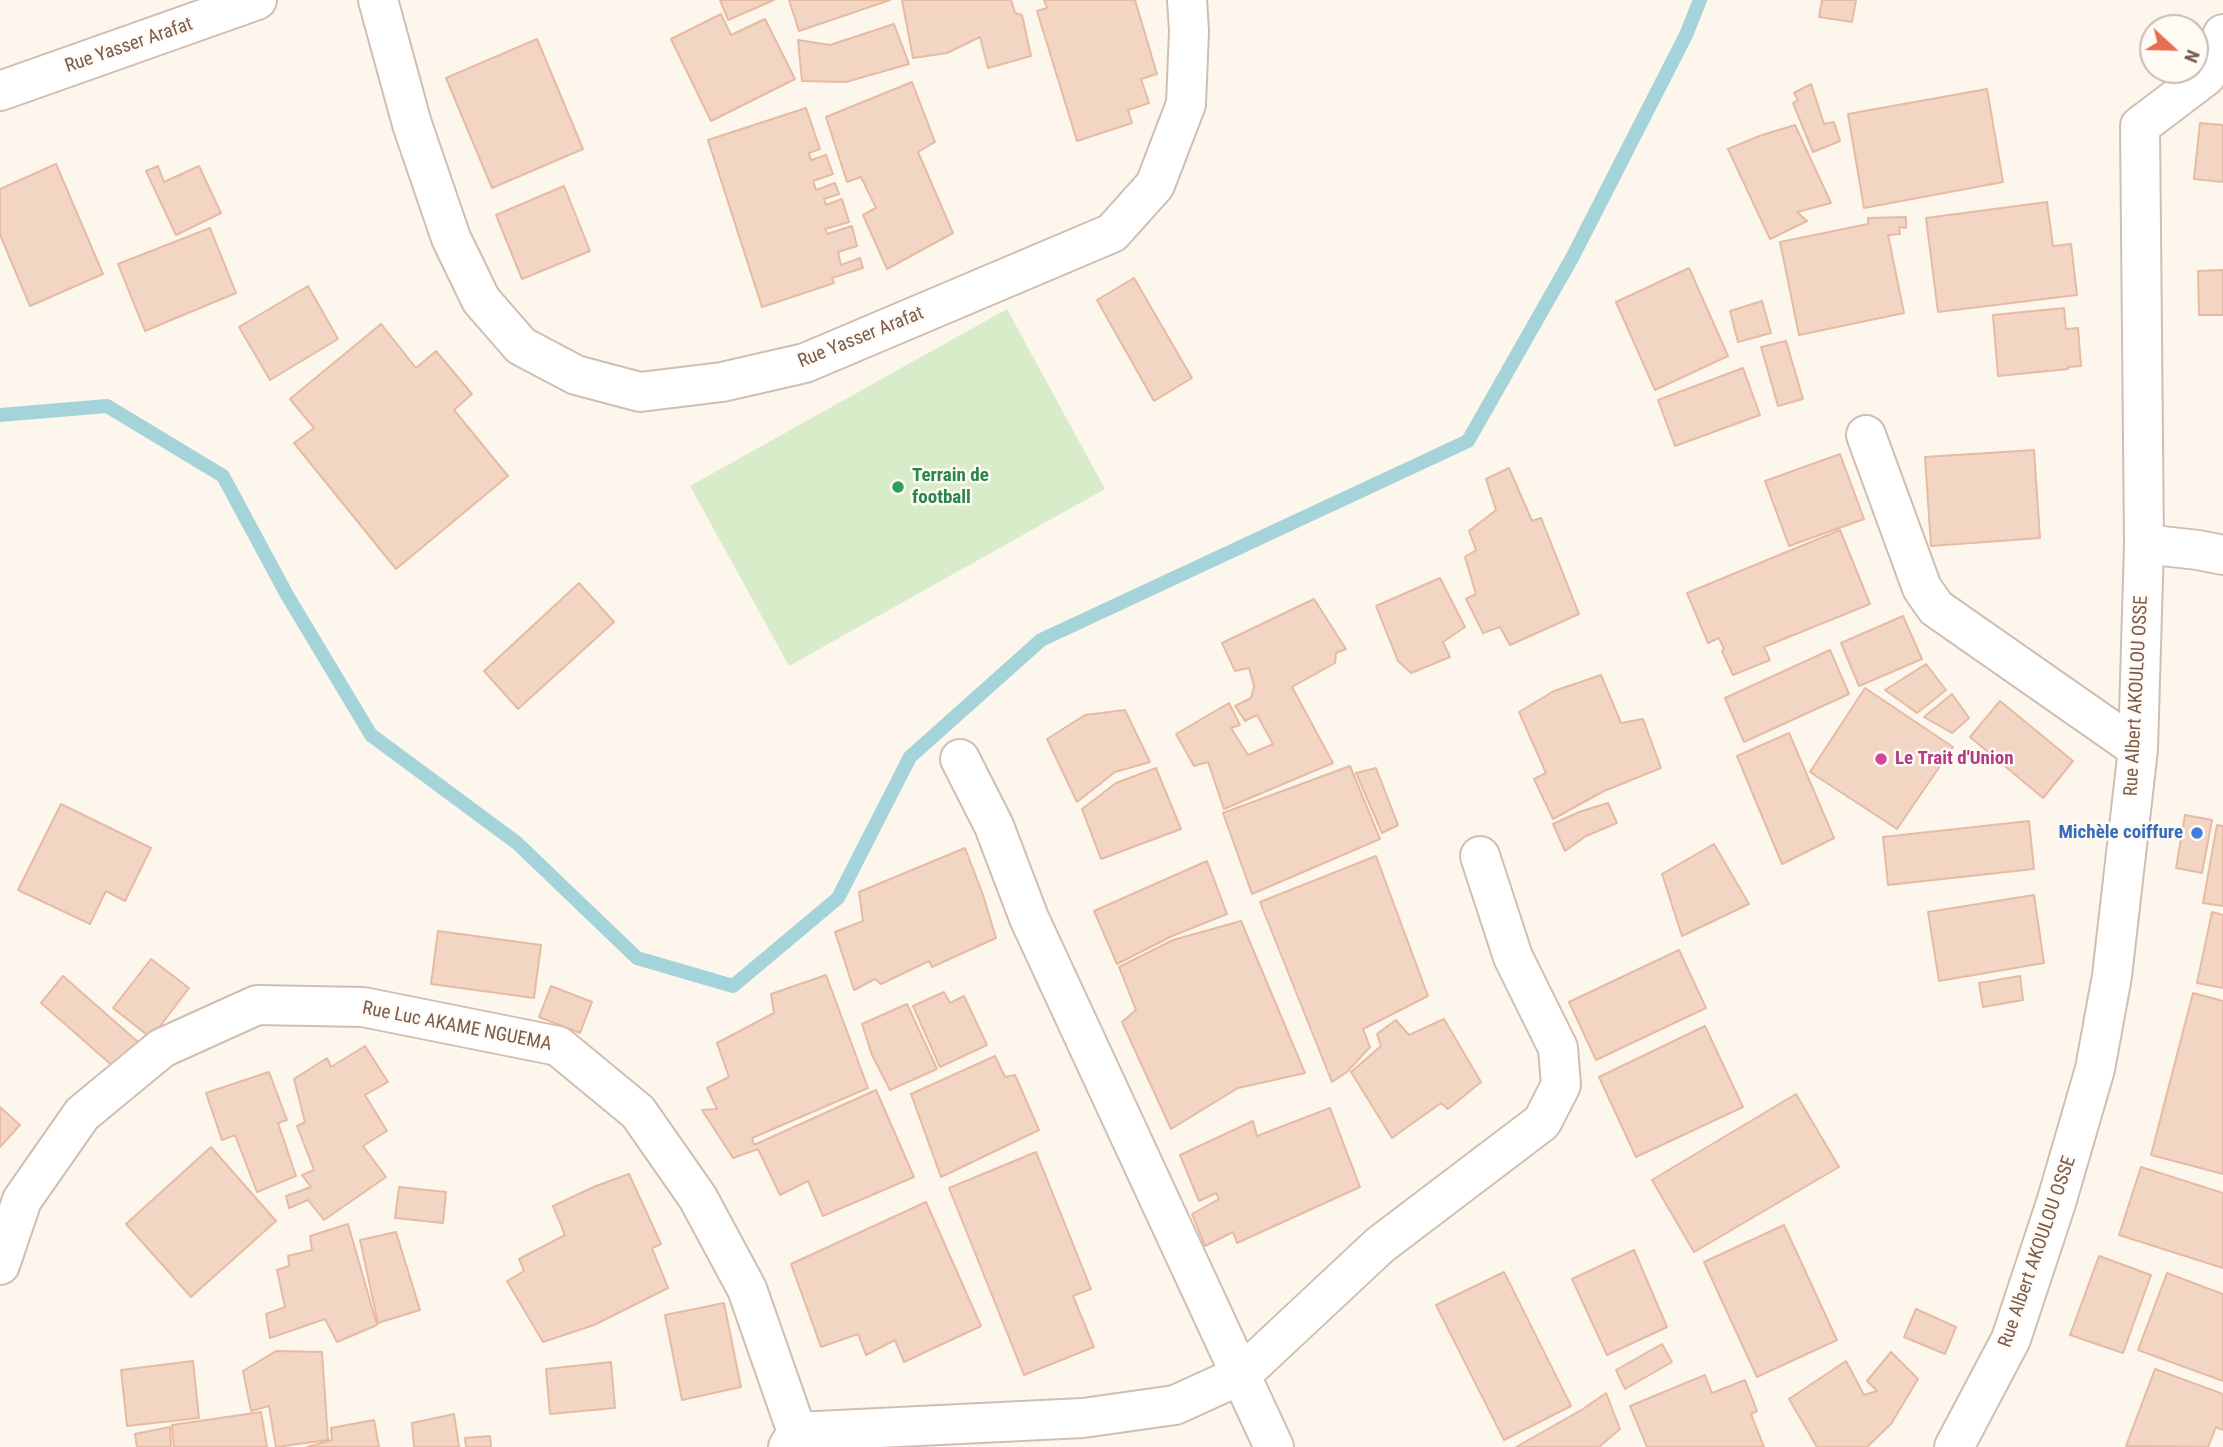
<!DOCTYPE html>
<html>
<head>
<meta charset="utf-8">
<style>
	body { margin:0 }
	#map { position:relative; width:2223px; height:1447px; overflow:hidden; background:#fdf6ec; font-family:"Roboto Condensed",sans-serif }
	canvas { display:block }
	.north { position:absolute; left:2139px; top:14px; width:70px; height:70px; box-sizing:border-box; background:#fffaf3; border:2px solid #cabbb1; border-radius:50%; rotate:112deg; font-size:19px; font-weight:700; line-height:28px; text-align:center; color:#7a5c4d }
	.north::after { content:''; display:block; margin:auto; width:24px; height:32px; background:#e76f51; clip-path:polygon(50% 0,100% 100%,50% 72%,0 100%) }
</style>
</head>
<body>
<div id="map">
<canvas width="2223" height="1447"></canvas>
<div class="north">N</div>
</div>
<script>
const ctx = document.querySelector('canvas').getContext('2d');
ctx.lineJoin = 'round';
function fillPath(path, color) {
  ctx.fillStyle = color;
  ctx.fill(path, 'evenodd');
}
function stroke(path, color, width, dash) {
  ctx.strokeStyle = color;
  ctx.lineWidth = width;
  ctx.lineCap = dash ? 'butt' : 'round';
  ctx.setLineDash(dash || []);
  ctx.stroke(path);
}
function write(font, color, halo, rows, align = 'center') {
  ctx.font = font + ' "Roboto Condensed",sans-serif';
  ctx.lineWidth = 5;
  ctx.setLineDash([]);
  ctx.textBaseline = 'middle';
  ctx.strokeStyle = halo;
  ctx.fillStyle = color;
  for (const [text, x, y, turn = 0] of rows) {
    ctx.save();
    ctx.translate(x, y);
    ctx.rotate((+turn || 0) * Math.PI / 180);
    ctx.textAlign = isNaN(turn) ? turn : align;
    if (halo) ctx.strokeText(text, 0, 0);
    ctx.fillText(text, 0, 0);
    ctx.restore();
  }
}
const green = new Path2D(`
	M1007,309L1105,489L789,666L690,486Z`);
const stream = new Path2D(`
	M0,415L107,406L223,476L287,595L371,735L517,843L637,958L733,986L838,898L910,757L1041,640L1468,441L1572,258L1686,35L1700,0`);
const building = new Path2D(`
	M720,0H774L728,20Z
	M789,0H890L799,31Z
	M902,0H1011L1015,13L1022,15L1031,56L988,68L980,37L947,53L913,58Z
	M1044,0H1135L1157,74L1141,79L1149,103L1128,110L1132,123L1077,141L1037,11L1047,8Z
	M1822,0H1856L1852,22L1819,17Z
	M721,14L731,35L765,19L795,79L711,121L671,39Z
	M894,24L909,64L846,82L802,81L798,40L830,45Z
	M537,39L583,149L492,188L446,78Z
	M912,82L935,142L918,152L953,233L887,269L863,215L876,208L861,177L847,182L826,117Z
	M1811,84L1824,124L1834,122L1840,141L1813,152L1793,103L1798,100L1794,93Z
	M1987,89L2003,182L1864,208L1848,114Z
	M806,108L820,149L809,153L811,160L826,155L833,174L813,181L816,190L835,183L839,194L824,199L826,205L842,199L849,222L825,229L827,234L852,226L857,246L838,252L841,265L860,258L863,268L832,278L834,283L762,307L708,140Z
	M2200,123L2223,125V182L2194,179Z
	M1795,125L1831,203L1797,212L1807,221L1770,239L1728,149L1762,135Z
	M56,164L103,274L30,306L0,235V189Z
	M158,166L164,182L199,166L221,213L176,235L146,171Z
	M564,186L590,251L522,279L496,215Z
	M2047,202L2053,246L2071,244L2077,295L1938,312L1926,218Z
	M1906,217V228L1899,227L1900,234L1888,235L1904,313L1799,335L1780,242L1868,224V218Z
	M210,228L236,293L145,331L118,264Z
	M1689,268L1728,356L1655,390L1616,302Z
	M2223,270V315H2199L2198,271Z
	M1134,278L1192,378L1154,401L1097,300Z
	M308,286L338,339L270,380L239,327Z
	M1762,301L1771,333L1738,342L1730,311Z
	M2064,308L2066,329L2078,328L2081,366L2068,367V369L1998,376L1993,315Z
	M381,324L416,368L436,351L472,394L454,410L508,476L396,569L294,443L314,428L290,399Z
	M1786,341L1803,399L1778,406L1761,347Z
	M1743,368L1760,415L1675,446L1658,400Z
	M2034,450L2040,538L1931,546L1925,457Z
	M1840,454L1864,519L1789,546L1765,481Z
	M1509,468L1532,521L1541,518L1579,614L1510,645L1500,627L1483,633L1466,599L1476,594L1465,557L1476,550L1469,531L1496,510L1486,479Z
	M1840,530L1870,604L1764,647L1770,660L1733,675L1722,651L1724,649L1719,638L1708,643L1687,593Z
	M1440,578L1465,627L1443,642L1450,657L1411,673L1398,661L1376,606Z
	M579,583L614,622L518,709L484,671Z
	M1314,599L1346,649L1336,653L1335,663L1292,687L1333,763L1224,809L1208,762L1194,766L1176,734L1229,703L1240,725L1231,728L1248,755L1273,744L1257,715L1245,721L1235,706L1251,698L1254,686L1249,668L1235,671L1222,643Z
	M1903,616L1922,659L1859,686L1841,643Z
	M1830,650L1849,694L1744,742L1725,698Z
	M1926,664L1946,690L1917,713L1885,690Z
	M1601,675L1621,723L1643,719L1661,768L1604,791L1553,819L1534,779L1546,773L1519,712L1554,691Z
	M1865,688L1953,747L1897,829L1810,772Z
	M1952,694L1969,718L1952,733L1924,717Z
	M2000,701L2073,761L2043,798L1970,737Z
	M1125,710L1150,762L1115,772L1077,802L1047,739L1085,715Z
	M1789,733L1834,838L1782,864L1737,756Z
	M1350,766L1380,839L1252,894L1223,813Z
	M1156,768L1181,829L1101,859L1082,809L1116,783Z
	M1376,768L1398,825L1382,833L1356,773Z
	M1608,803L1617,823L1586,836L1565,851L1553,824L1579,812Z
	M61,804L151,848L125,901L106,891L90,924L18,890Z
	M2185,815L2212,820L2202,873L2176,868Z
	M2029,821L2034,869L1888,885L1883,837Z
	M2217,825L2223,826V906L2203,903Z
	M1714,844L1749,904L1682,936L1662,874Z
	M965,848L983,895L996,938L932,967L929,961L881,984L875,979L854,990L835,932L863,921L859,892Z
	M1376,856L1428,996L1363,1029L1370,1047L1347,1072L1332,1082L1260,902Z
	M1207,861L1227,914L1172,936L1117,964L1094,911Z
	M2034,895L2044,963L1939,981L1928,912Z
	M2212,912L2223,915V988L2197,983Z
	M1241,921L1305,1073L1238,1088L1171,1129L1122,1022L1136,1010L1119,967L1173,940Z
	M438,931L541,945L534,998L431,984Z
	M1679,950L1706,1008L1596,1060L1569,1002Z
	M151,959L189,988L151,1038L113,1008Z
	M826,975L868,1088L752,1138L754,1145L876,1090L914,1177L823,1216L808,1181L780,1195L758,1149L733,1158L702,1110L717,1109L707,1088L729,1077L717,1043L774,1013L771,994Z
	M63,976L138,1042L115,1068L41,1003Z
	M2020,976L2023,1000L1983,1007L1979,983Z
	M551,986L592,1002L580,1033L539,1017Z
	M944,992L950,1003L964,996L987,1045L940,1067L913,1006Z
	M2193,993L2223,1001V1174L2151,1155Z
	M907,1004L937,1069L890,1090L872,1055L862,1024Z
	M1444,1019L1481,1082L1448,1109L1441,1103L1392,1138L1351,1072L1381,1046L1377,1034L1396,1020L1409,1035Z
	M1705,1026L1743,1107L1636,1157L1599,1077Z
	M365,1046L388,1082L365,1095L387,1131L363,1146L386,1177L324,1220L308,1200L289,1208L286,1196L311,1187L302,1175L314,1170L297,1126L305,1122L294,1079L327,1058L331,1067Z
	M995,1056L1005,1077L1015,1075L1039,1130L941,1177L911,1094Z
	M269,1072L287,1120L278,1123L296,1176L257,1192L235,1135L222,1140L206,1093Z
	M1796,1094L1839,1167L1694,1252L1652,1180Z
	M0,1107L20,1125L0,1147Z
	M1330,1108L1360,1187L1237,1243L1233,1232L1205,1246L1192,1214L1219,1199L1216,1193L1199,1201L1180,1155L1253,1121L1257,1136Z
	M211,1147L276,1221L191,1297L126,1224Z
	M1036,1152L1091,1289L1073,1296L1094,1347L1024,1375L949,1188Z
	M2141,1167L2223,1193V1268L2119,1235Z
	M629,1174L661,1244L652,1248L668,1288L594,1325L543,1342L507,1281L524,1271L519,1259L565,1235L553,1206L596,1186Z
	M399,1187L446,1192L443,1223L395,1218Z
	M926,1202L981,1326L904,1362L895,1340L866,1355L858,1334L821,1347L791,1264Z
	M348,1224L377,1325L337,1342L325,1319L270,1338L266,1314L285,1307L277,1270L289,1266L288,1256L312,1250L310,1236Z
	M1784,1225L1837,1340L1757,1377L1704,1262Z
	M396,1232L420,1310L378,1323L360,1240Z
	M1634,1250L1667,1327L1607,1355L1572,1279Z
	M2099,1256L2151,1275L2123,1353L2070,1335Z
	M1504,1272L1571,1406L1504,1440L1436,1305Z
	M2167,1273L2223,1294V1381L2138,1350Z
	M724,1303L741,1387L682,1400L665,1315Z
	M1916,1309L1956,1327L1945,1354L1904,1337Z
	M1662,1344L1672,1362L1625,1389L1616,1370Z
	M276,1351L322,1352L328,1440L276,1447L269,1406L251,1411L243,1371Z
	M1891,1352L1918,1379L1891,1424L1867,1447H1817L1789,1399L1846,1361L1864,1395L1877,1391L1867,1381Z
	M193,1361L199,1418L127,1426L121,1370Z
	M611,1362L615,1408L550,1414L546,1369Z
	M2155,1369L2223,1394V1430L2216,1427L2208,1447L2126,1446Z
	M1705,1375L1712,1393L1745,1380L1757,1411L1751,1414L1764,1447H1647L1630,1406Z
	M1606,1393L1620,1429L1599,1447H1516L1583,1409Z
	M261,1412L267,1447H174L172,1425Z
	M454,1414L459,1447H414L412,1423Z
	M374,1420L379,1447H307L332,1440L331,1428Z
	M170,1427L171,1447H137L135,1434Z
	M490,1436L491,1447H466L465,1438Z`);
const street = new Path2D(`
	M378,0L412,124L451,238L481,300L521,346L576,375L640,392L722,382L805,363L1112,233L1155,185L1186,104L1189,31L1187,0
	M0,91L257,0
	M1866,435L1922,588L1936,608L2138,749
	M2144,544L2198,550L2223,555
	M960,759L994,826L1029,918L1274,1447
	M0,1265L22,1200L82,1114L162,1048L257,1005L363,1007L558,1046L638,1112L698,1198L747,1289L797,1432L788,1447
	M797,1432L1083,1418L1175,1405L1241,1375L1380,1245L1542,1122L1561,1085L1558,1048L1513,957L1480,856
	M1954,1447L2011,1339L2056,1203L2095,1069L2112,976L2138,749L2144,544L2140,126L2206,76L2223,34`);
const markers = [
	[898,487,7,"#2e9e5b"],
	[1881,759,7,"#d1479c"],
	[2197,833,7,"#3f7fe0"]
];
const streetNames = [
	["Rue Yasser Arafat",129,46,-19],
	["Rue Yasser Arafat",861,338,-22],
	["Rue Albert AKOULOU OSSE",2137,696,-87],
	["Rue Luc AKAME NGUEMA",457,1027,11],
	["Rue Albert AKOULOU OSSE",2038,1252,-71]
];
const leisureNames = [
	["Terrain de",912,476],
	["football",912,498]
];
const hotelNames = [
	["Le Trait d'Union",1895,759]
];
const shopNames = [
	["Michèle coiffure",2183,833]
];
fillPath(green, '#d8ecc9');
stroke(stream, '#a5d3da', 14);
fillPath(building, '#f3d5c3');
stroke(building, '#e6bba3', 2);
stroke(street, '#d1beb0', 42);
stroke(street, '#fff', 38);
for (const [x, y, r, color] of markers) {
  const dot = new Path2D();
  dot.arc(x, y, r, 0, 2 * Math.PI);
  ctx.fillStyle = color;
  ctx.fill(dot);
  stroke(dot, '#fffaf3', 2.5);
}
write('19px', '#7a5c4d', '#fffaf3', streetNames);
write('bold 19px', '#27864d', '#fffaf3', leisureNames, 'left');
write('bold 19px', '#b23c85', '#fffaf3', hotelNames, 'left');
write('bold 19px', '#366cbe', '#fffaf3', shopNames, 'right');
</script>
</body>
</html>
